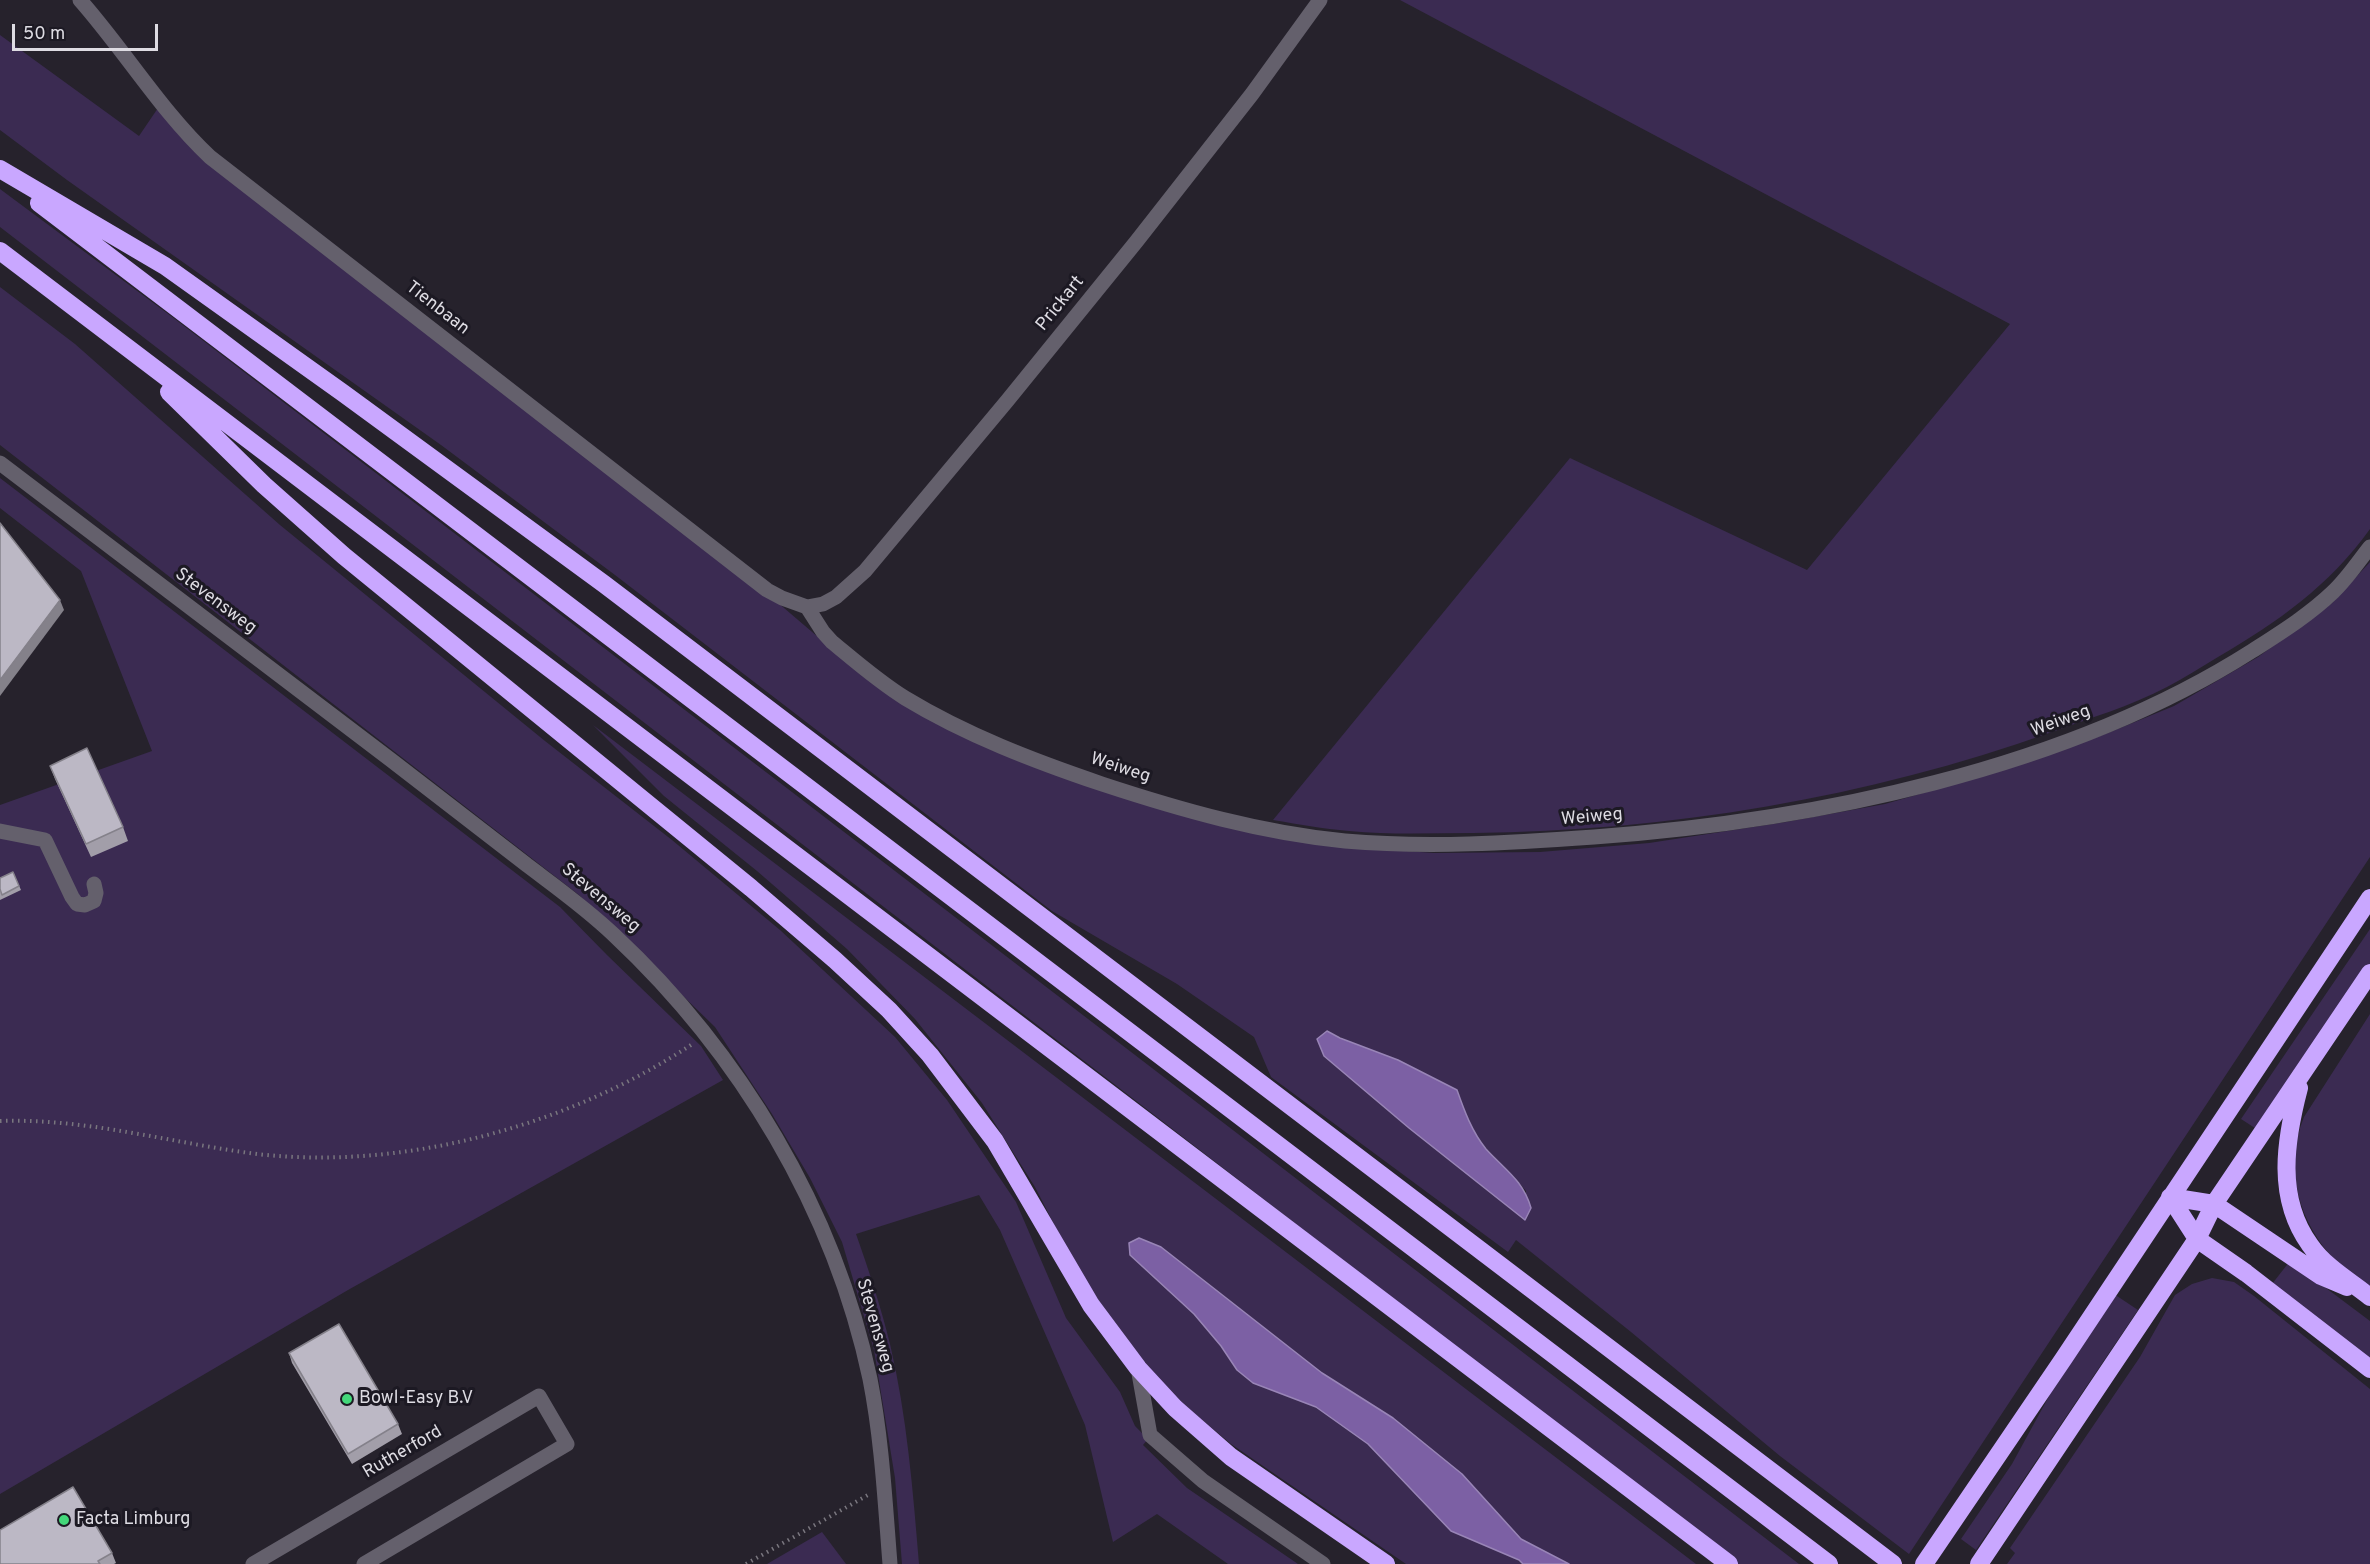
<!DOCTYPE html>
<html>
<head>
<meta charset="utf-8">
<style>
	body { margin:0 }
	#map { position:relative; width:2370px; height:1564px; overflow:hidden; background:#26222c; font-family:Overpass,sans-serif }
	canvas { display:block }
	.scale { position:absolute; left:12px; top:24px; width:146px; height:27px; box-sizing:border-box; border:3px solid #dedce3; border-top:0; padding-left:8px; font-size:18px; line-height:21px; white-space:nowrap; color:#dedce3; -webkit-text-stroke:4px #1c1923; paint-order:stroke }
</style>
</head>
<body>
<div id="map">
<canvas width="2370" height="1564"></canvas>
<div class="scale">50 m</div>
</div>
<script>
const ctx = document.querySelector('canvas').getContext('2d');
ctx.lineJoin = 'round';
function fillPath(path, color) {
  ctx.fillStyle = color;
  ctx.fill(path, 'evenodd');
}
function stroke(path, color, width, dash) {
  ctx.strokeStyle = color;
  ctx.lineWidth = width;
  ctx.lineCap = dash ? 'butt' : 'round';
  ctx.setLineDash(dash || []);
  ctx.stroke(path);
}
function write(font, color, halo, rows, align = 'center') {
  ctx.font = font + ' Overpass,sans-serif';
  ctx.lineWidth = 6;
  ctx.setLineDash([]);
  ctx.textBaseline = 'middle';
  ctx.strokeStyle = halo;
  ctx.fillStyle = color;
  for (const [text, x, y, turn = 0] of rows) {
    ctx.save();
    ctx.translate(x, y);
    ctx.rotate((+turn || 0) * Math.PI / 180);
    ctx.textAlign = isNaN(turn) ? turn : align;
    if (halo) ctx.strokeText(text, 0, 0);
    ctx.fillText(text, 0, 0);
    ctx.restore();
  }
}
const green = new Path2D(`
	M1400,0H2370V529C2329,586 2278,622 2218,657C2201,667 2184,678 2167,687C2131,706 2090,718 2052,732C1867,798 1669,831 1473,833C1432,833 1390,835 1349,831C1323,829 1298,824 1273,820L1570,458L1807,570L2010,324Z
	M0,35L139,136L158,108L178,134L203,158L756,584L839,655L1068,779L1348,847L1434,853L1540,852L1649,843L1786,822L1885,804L2010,768L2108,733L2174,706L2258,657L2332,603L2370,562V857L1909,1554L1780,1456L1631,1332L1516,1240L1508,1252L1271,1077L1254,1037L1177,984L1052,911L615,575L441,445L67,180L0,130ZM1327,1031L1457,1090C1464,1110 1472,1133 1487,1149C1500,1164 1514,1176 1526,1191V1220L1409,1128L1324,1056Z
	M0,189L171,316L1799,1564H1738L0,227Z
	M0,287L75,344L280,525L545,741L672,840L780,930L895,1037L947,1100L1016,1202L1066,1318L1120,1392L1135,1426L1148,1439L1143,1445L1187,1488L1298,1564H1228L1157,1514L1113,1542L1085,1425L1000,1230L979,1195L856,1234C869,1271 881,1307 890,1344C907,1416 913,1491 919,1564H902L895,1478L874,1350L842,1242L810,1178L772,1114L715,1027L579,895L0,445Z
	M0,478L560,907L607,955L701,1046L723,1080L348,1290L0,1494V805L152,751L81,571L0,508Z
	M593,725L1696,1564H1569L1521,1539L1462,1474L1393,1418L1322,1373L1161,1247L1130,1255L1194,1314L1221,1346L1237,1370L1316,1407L1368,1444L1412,1491L1523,1564H1406L1231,1444L1163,1387L1080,1275L1035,1187L982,1103L915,1019L847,949L757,871L664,796Z
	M2370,929V965L2258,1130L2241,1119Z
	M2370,1014V1286C2359,1278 2346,1271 2336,1261C2299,1224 2283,1168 2304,1117Z
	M2290,1261L2370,1321V1361L2272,1284Z
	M2212,1278L2234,1282L2254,1296L2370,1389V1564H2007L2015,1553L2010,1548L2140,1357L2175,1295L2192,1284Z
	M2114,1294L2138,1310L1976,1550L1961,1539L2012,1464L2066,1365Z
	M822,1532L846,1564H767Z`);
const water = new Path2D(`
	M1327,1031L1340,1038L1398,1060L1457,1090C1464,1110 1472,1132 1486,1149C1505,1170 1523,1180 1531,1208L1525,1220L1409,1128L1324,1056L1317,1039Z
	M1139,1238L1161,1247L1322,1373L1393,1418L1462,1474L1521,1539L1569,1564H1523L1519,1560L1451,1531L1368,1444L1316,1407L1253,1383L1237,1370L1221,1346L1194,1314L1130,1255L1129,1243Z`);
const path = new Path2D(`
	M0,1121C87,1118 171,1143 257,1154C406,1171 570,1125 694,1043
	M746,1564L868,1495`);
const minor = new Path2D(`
	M80,0C125,51 161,111 210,157L767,590L782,598L807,607L823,604L836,597L865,571L1007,401L1136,242L1252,94L1320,0
	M0,463C130,562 261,661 391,760C437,795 482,830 527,865C556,887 587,909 614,935C740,1053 834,1209 870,1379C882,1440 885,1502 890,1564
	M807,607L823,632L832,642C855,661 879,682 905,698C966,735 1034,761 1102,784C1181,810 1262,833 1345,841C1428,848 1511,843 1594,837C1813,821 2065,770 2252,651C2280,633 2309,615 2333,592C2347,579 2358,562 2370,547
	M0,831L45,840L72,897L77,904L85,905L94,901L96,893L94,884
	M1138,1368L1150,1435L1203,1481L1323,1564
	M253,1564L539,1396L567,1444L364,1564`);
const highway = new Path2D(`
	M0,169L165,266L343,393L604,584L1893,1564
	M39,203L1829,1564
	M0,251L1729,1564
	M169,392L264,485L344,556L751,888L835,960L889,1010L930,1055L995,1141L1091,1305L1138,1368L1175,1408L1231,1457L1386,1564
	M2299,1088C2285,1141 2276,1198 2310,1245C2325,1267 2350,1281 2370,1297
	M2170,1197L2197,1239L2246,1273L2370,1369
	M2170,1197L2214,1204L2321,1276L2347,1287
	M1924,1564L2064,1358L2370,898
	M1979,1564L2197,1239L2214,1204L2370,973`);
const wall = new Path2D(`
	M50,766L123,827L128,841L91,857L55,779Z
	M13,872L21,890L0,900V878Z
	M289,1353L398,1424L402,1434L352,1464L292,1363Z
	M112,1553L116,1563L114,1564H0Z`);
const shadedWall = new Path2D(`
	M60,600L64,610L0,696V680Z`);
const building = new Path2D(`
	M0,523L60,600L0,680Z
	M87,748L123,827L86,844L50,766Z
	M13,872L19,886L2,895L0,889V878Z
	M339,1324L398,1424L348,1454L289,1353Z
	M73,1487L112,1553L98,1561L100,1564H0V1530Z`);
const markers = [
	[347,1399,6,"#44d77a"],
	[64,1520,6,"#44d77a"]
];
const streetNames = [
	["Prickart",1061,304,-51],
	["Tienbaan",437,309,38],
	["Stevensweg",215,602,37],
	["Weiweg",2061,722,-20],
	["Weiweg",1120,769,18],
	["Weiweg",1592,818,-5],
	["Stevensweg",600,899,40],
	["Stevensweg",874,1326,74],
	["Rutherford",403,1453,-30]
];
const poiNames = [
	["Bowl-Easy B.V",359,1399],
	["Facta Limburg",76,1520]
];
fillPath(green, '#3b2b52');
fillPath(water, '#7c60a4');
stroke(water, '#9985b7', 1.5);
stroke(path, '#7a777f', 4, [1.5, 4.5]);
stroke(minor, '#64606c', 15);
stroke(highway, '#c9a7ff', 18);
fillPath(wall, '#a29ea9');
fillPath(shadedWall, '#84818a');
fillPath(building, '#bcb8c5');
stroke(building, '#84818a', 1.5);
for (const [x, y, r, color] of markers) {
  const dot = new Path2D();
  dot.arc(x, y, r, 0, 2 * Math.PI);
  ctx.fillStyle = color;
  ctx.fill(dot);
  stroke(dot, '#1c1923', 2);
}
write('18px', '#dedce3', '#1c1923', streetNames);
write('18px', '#dedce3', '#1c1923', poiNames, 'left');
</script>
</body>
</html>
